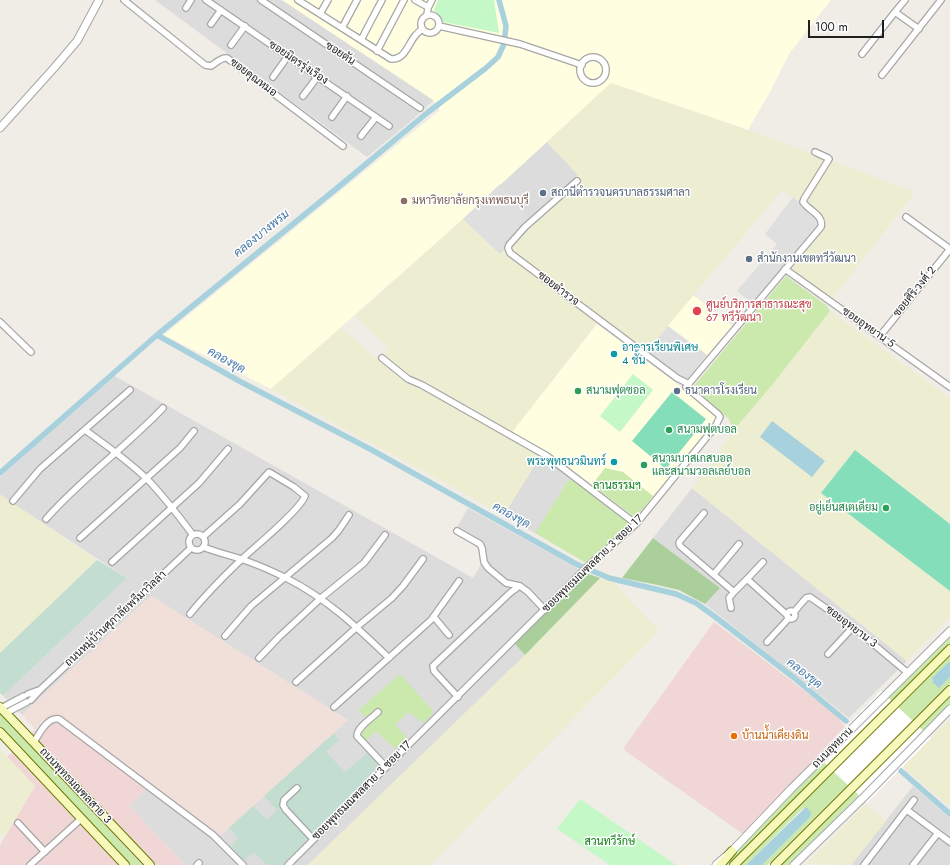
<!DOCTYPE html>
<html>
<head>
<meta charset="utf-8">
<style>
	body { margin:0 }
	#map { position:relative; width:950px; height:865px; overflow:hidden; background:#f0ece6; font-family:Jost,sans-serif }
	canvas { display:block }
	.scale { position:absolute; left:808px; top:20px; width:76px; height:18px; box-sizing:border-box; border:2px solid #1f1f1f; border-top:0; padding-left:5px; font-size:12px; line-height:14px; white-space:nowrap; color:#1f1f1f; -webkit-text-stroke:3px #fff; paint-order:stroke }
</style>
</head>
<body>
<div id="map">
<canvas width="950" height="865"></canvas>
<div class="scale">100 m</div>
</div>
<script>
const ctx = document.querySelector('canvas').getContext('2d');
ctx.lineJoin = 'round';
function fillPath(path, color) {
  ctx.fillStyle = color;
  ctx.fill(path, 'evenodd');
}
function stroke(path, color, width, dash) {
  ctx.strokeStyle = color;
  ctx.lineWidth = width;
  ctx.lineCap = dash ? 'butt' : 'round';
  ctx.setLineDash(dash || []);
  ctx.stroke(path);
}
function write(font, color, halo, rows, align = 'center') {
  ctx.font = font + ' Jost,Sarabun,sans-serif';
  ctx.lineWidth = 3;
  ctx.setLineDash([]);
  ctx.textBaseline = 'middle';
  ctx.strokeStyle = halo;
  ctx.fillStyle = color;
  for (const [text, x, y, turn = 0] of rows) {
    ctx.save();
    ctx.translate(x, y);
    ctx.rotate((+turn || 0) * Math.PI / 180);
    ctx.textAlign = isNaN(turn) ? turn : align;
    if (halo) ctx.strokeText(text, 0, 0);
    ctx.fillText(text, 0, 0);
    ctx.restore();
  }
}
const residential = new Path2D(`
	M155,0H282L434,100L411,121L367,157Z
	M547,142L578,175L500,254L463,219Z
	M113,375L473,578L486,556L456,529L468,508L586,573L514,643L525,655L308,865H185L129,806L151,783L221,835L348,720L151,596L22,715L3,696L127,578L0,495V477Z
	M541,455L571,476L535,533L503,516Z
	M692,488L907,661L849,718L705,604L720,588L653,538Z
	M913,786L950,818V865H851Z`);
const commercial = new Path2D(`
	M714,622L835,714L845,727L743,834L624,750L625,746Z
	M53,713L62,714L151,783L129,806L185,865H0V845L35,786L7,757Z`);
const education = new Path2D(`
	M282,0H831L789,54L770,92L748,130L611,83L463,219L271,389L164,335L440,110L433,100Z
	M693,295L732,326L707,355L668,326Z
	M597,324L677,384L717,417L636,518L551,454L512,432Z`);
const military = new Path2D(`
	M151,596L348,720L221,835L59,715L53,714L36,730L22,715Z`);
const farmland = new Path2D(`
	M611,83L748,130L915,192L832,299L792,269L827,222L782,190L645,353L599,320L509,436L541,455L503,516L471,497L271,389L341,328L377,359L389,349L355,316L463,219L500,254L578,175L547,142Z
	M830,311L950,398V524L856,450L821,493L950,591V617L907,661L692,488L736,428L772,385Z
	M1,495L97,560L0,653V496Z
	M600,578L614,583L659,631L430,865H308L525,655Z
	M950,719V807L903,767Z
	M0,749L35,786L4,838L0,834Z
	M865,805L886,821L851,865L806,864Z`);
const grass = new Path2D(`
	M786,276L826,305L830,311L772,385L733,431L729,419L693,387Z
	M605,468L623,472L653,496L636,518L592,485Z
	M571,476L631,524L586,563L535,533Z
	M950,633V644L728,865H722L756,830L775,808Z
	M950,656V661L932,680L936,686H941L950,677V683L767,865H762L810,816L803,808L746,865H740Z
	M400,674L434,712L423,723L409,712L395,725L407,737L395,749L376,731L366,741L357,730L368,720L359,710Z
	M950,693V704L789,865H779Z
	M0,713L142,865H129L0,727Z`);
const forest = new Path2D(`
	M653,538L720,588L705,604L679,590L653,584L622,578Z
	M586,573L600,578L525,655L514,643Z`);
const wetland = new Path2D(`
	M97,560L127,578L3,696L0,693V653Z
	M334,733L339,740L326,752L345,772L367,753L379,765L358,789L283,865H267L254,852L244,861L231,846L238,838L229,828L253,806L267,820L277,810L264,796Z`);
const park = new Path2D(`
	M438,0H494L499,33L443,22L434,10Z
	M633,374L653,390L620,432L600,416Z
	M580,799L676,865H610L557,829Z`);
const pitch = new Path2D(`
	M672,392L706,419L666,469L632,441Z
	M855,450L950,524V591L821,493Z`);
const parking = new Path2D(`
	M500,184L530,220L498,252L463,219Z
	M793,197L816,215L818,227L752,303L737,291L777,244L765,234Z
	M668,326L707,355L684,383L645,353Z`);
const water = new Path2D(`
	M772,421L825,461L812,477L760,437Z
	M950,661V677L939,688L933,683L932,678Z
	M806,807L811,812L810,817L762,865H746Z`);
const pier = new Path2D(`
	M881,691L931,738L867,803L817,756Z`);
const canal = new Path2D(`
	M157,335L241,382L370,449L576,564L609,578L676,594L696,603L714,616L793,677L846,721
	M0,473L157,335L342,184L427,113L486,68L498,57L504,44L506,26L499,0
	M901,771L950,814`);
const minor = new Path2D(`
	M124,0L205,65L211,66C216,63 221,57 227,58L343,146
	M206,0L389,126
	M261,0L420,108
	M298,0L391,59C405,60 408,44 415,36C417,33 420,31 422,29
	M415,0L428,7
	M905,0L895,12L919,29
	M186,8L191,0
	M320,14L328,0
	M421 24a9 9 0 1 1 18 0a9 9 0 1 1-18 0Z
	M427,15L428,8L432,0
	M211,24L221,10
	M439,26L520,44L582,65
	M342,28L357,0
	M361,40L382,0
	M231,45L245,26
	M377,51L404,0
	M862,54L895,12
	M580 70a13 13 0 1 1 26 0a13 13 0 1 1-26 0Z
	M882,75L941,0
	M273,77L288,56
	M303,96L318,76
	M332,117L347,96
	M361,136L376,117
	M577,181L525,227L509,245L508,248L510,253L677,378L689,384
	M906,217L950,249
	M785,269L950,387
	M0,322L31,352
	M880,336L950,249
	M382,358L408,379L422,385L547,456L636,524
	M85,430C106,445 127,460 146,478C163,495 178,515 193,535
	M13,501L40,469L130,390
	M704,513L680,541L679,543L680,546L734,592L747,579L787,615
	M46,519C81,479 126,447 163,408
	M457,531L480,544L482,548L484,562L488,568L506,583L520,586L528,592L545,610
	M189 542a8 8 0 1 1 16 0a8 8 0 1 1-16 0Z
	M80,538L180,448L194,431
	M203,547C216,552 228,555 241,559C256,564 272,571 286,578C326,598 357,627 389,658
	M112,562L199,483L228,449
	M714,574L739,544
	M747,579L763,562
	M731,608L729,598L734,592
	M787 615a4 4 0 1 1 8 0a4 4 0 1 1-8 0Z
	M794,612L806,598L810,597L853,627L908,673
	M190,614C206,594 224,576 243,558C256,546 300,510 305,496L294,487L269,472L240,504L203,537
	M434,617L449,635
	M225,636L251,606L332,538L339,530L349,515
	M767,642L789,618
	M828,654L853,627
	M259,658L279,637L321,598L364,563L385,535
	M296,682L357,627L392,598L403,586L423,559
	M28,694L39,690
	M458,697L434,671L433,666L510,593L518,587
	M31,700L41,689L191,548
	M334,707L431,620L459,581
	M1,708L24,696
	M378,712C372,718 357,727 357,736L386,767
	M6,713L27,702
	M34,742C40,733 47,717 59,719L213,835L243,865
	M297,788L284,800L283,805L286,810L313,839
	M907,810L950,842
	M18,823L45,852
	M30,865L82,818
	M197,865L199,863
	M288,865L588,566L636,524L715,427L720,417L718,414L686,387L821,227C824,215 809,211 803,202L804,199L829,159L828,158L815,152
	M864,865L914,800
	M913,865L938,833`);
const tertiary = new Path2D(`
	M0,128L54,68L77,41L99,0
	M716,865L732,851L791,789L950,631
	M794,865L865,796L950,709`);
const secondary = new Path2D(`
	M0,707L150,865
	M0,732L125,865
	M720,865L732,851
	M734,865L950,649
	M775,865L950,690`);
const markers = [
	[543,193,4,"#5c6f8a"],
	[404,201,4,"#8d6e63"],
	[749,259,4,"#5c6f8a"],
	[697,311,5,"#e0444e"],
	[614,354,4,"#0f9aa8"],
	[578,391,4,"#2e9e5b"],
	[677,391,4,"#5c6f8a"],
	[669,430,4,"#2e9e5b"],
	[614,462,4,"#0f9aa8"],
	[644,465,4,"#2e9e5b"],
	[886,508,4,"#2e9e5b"],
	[734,736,4,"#e8710a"]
];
const streetNames = [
	["ซอยตัน",340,54,34],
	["ซอยมิตรรุ่งเรือง",298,63,34],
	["ซอยคุณหมอ",253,78,37],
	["ซอยตำรวจ",558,289,37],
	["ซอยศิริ-วงศ์ 2",915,292,-51],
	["ซอยอุทยาน 5",868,328,35],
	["ซอยพุทธมณฑลสาย 3 ซอย 17",593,564,-44],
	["ถนนหมู่บ้านศุภาลัยพรีมาวิลล่า",116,619,-43],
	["ซอยอุทยาน 3",851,627,37],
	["ถนนอุทยาน",833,748,-45],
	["ถนนพุทธมณฑลสาย 3",75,786,47],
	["ซอยพุทธมณฑลสาย 3 ซอย 17",362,791,-45]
];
const serviceNames = [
	["สถานีตำรวจนครบาลธรรมศาลา",551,193],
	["สำนักงานเขตทวีวัฒนา",757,259],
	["ธนาคารโรงเรียน",685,391]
];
const educationNames = [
	["มหาวิทยาลัยกรุงเทพธนบุรี",412,201]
];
const healthNames = [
	["ศูนย์บริการสาธารณะสุข",706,305],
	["67 ทวีวัฒนา",706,318]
];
const cultureNames = [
	["อาคารเรียนพิเศษ",622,348],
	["4 ชั้น",622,361],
	["พระพุทธนวมินทร์",606,462,"right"]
];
const leisureNames = [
	["สนามฟุตซอล",586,391],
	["สนามฟุตบอล",677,430],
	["สนามบาสเกสบอล",652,459],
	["และสนามวอลเลย์บอล",652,472],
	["อยู่เย็นสเตเดียม",878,508,"right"]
];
const parkNames = [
	["ลานธรรมฯ",617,486],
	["สวนทวีรักษ์",610,842]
];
const foodNames = [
	["บ้านน้ำเคียงดิน",742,736]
];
const waterNames = [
	["คลองบางพรม",262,234,-39],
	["คลองขุด",226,361,29],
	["คลองขุด",511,516,29],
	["คลองขุด",804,674,38]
];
fillPath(residential, '#dddcdc');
fillPath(commercial, '#f0d6d5');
fillPath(education, '#fffee0');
fillPath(military, '#f1dfd9');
fillPath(farmland, '#edeed1');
fillPath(grass, '#cbe9ac');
fillPath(forest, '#abcf9b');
fillPath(wetland, '#c3ded1');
fillPath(park, '#c4f9c7');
fillPath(pitch, '#85deba');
fillPath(parking, '#dfdfdf');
fillPath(water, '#a7d1dd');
fillPath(pier, '#fff');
stroke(canal, '#a7d1dd', 5.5);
stroke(minor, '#a6a6a6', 8);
stroke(tertiary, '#a6a6a6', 9);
stroke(secondary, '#6c7706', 10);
stroke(minor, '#fff', 5.5);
stroke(tertiary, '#fff', 7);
stroke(secondary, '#f7f9bb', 8);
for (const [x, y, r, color] of markers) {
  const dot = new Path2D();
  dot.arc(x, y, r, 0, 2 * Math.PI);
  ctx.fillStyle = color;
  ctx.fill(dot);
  stroke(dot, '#fff', 1.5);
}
write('11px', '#1f1f1f', '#fff', streetNames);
write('11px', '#4e5e75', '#fff', serviceNames, 'left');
write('11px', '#785e54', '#fff', educationNames, 'left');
write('11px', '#be3a42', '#fff', healthNames, 'left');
write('11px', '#0d838f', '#fff', cultureNames, 'left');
write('11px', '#27864d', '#fff', leisureNames, 'left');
write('11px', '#0d7e15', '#fff', parkNames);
write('11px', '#c56008', '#fff', foodNames, 'left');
write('italic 12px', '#497aa7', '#fff', waterNames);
</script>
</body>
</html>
